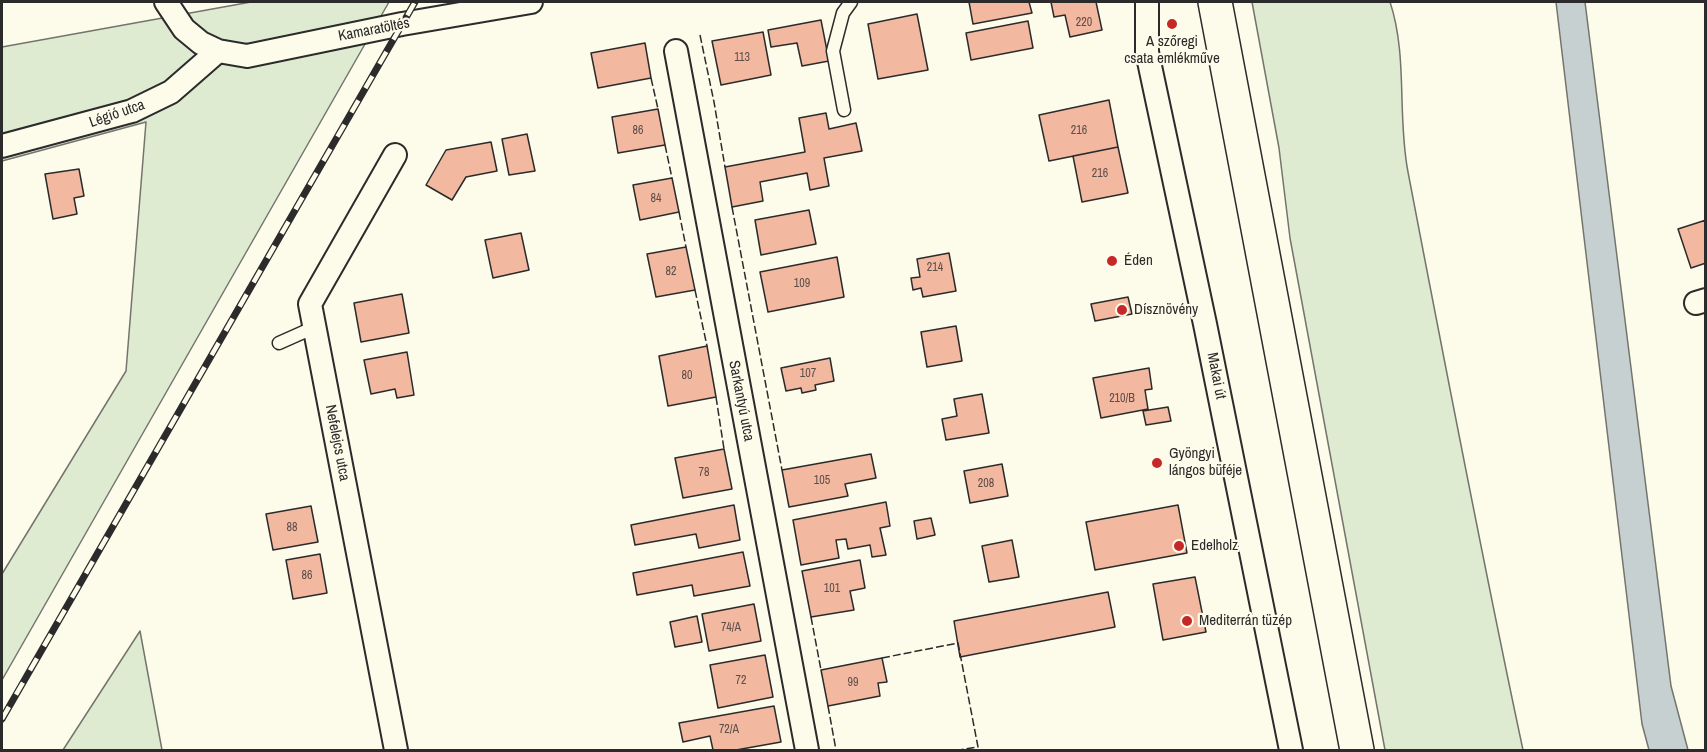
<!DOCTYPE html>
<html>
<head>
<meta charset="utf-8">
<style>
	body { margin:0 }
	#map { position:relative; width:1707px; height:752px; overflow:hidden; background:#fdfbea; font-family:"Archivo Narrow",sans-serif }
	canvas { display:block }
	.frame { position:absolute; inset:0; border:3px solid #2b2b2b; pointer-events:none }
</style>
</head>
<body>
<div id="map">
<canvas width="1707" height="752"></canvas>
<div class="frame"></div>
</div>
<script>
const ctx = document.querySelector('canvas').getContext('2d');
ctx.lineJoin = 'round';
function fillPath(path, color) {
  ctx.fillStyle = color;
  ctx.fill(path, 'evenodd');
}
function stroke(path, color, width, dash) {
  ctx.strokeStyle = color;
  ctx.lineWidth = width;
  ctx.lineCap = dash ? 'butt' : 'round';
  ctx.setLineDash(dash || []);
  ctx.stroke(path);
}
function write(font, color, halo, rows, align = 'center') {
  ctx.font = font + ' "Archivo Narrow",sans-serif';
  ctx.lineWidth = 4.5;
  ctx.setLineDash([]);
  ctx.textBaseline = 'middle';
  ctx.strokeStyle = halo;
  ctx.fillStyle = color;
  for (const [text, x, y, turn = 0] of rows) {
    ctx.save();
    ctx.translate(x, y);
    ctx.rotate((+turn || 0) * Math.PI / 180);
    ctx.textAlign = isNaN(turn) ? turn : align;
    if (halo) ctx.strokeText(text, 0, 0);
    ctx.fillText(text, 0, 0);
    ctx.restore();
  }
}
const green = new Path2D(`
	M251,2H389L2,680V574L126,371L146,122L2,161V47Z
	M1252,2H1390C1408,56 1397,116 1408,172C1445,365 1482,558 1523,750H1385L1290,238L1279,148Z
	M140,631L162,750H63Z`);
const water = new Path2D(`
	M1556,2H1585L1671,686L1688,750H1649L1642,724Z`);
const building = new Path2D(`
	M969,2H1029L1032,13L973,24Z
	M1051,2H1096L1102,30L1070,37L1065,15L1054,17Z
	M917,14L928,70L878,79L868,24Z
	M821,20L829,61L802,66L797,43L771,47L768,30Z
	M1028,21L1033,48L971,60L966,33Z
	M763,32L771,75L721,85L712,41Z
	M645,43L651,78L598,88L591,53Z
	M1109,100L1118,147L1049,161L1039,115Z
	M658,109L665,145L618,153L612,117Z
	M826,113L829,129L856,123L862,151L824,158L829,186L810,190L807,173L760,182L763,201L732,207L725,167L805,152L799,118Z
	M527,134L535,171L509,175L502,139Z
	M491,142L497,171L466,177L452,200L426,185L446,150Z
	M1118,147L1128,193L1082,202L1073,156Z
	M79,169L84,196L74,198L77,214L53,219L45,174Z
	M672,178L679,212L640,220L633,185Z
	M809,210L816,244L761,255L755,220Z
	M1706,220V263L1691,268L1678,229Z
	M521,233L529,270L493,278L485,240Z
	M686,247L695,290L656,297L647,254Z
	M949,253L956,291L923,297L921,288L913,290L911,278L920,277L917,259Z
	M837,257L844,297L768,312L760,272Z
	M402,294L409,333L361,342L354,303Z
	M1128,297L1132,314L1095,321L1091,304Z
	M956,326L962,361L927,367L921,332Z
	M707,346L716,397L668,406L659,356Z
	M407,352L414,395L397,398L395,389L371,394L364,360Z
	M830,358L834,381L815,385L816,390L802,393L801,388L786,391L781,368Z
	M1149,368L1152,389L1145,390L1148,409L1101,418L1093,378Z
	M982,394L989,433L946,440L942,419L957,416L954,399Z
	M1168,407L1171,421L1146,425L1143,411Z
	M724,449L732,489L683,498L675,458Z
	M871,454L876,478L845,484L848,496L789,507L782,470Z
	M1002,464L1008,496L970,503L964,471Z
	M886,502L890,526L880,528L886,555L872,557L870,545L848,549L846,539L836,540L839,558L801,565L793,520Z
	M734,505L740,540L699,548L696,534L635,545L631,525Z
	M1178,505L1187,553L1095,570L1086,522Z
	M311,506L318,542L273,550L266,514Z
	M931,518L935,535L917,539L914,521Z
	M1012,540L1019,577L989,582L982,546Z
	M743,552L750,586L694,596L692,585L637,595L633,573Z
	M320,554L327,593L293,599L286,560Z
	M860,560L865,588L850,591L854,610L811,617L802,571Z
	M1195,577L1206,632L1163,640L1153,584Z
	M1108,592L1115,627L960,657L954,621Z
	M754,604L761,641L709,651L702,614Z
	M697,616L702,642L675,647L670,622Z
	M765,655L773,697L718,708L710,665Z
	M882,658L887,682L878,683L880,696L828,706L821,670Z
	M774,706L781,742L736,750H713L710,736L683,742L679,723Z`);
const lane = new Path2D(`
	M844,110L833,51L843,13L851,2
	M279,343L315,327`);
const street = new Path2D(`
	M166,2L184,29L201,43L218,51L247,56L402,24L531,2
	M1147,2V52L1205,324L1291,750
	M676,51L807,750
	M2,146L132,111L171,92L218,51
	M395,155L310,304L396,750
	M1696,303L1706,300`);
const primary = new Path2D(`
	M1215,2L1357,750`);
const rail = new Path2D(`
	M2,719L415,2`);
const fence = new Path2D(`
	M700,35L714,102L725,167
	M651,78L658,109
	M665,145L672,178
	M732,207L782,470
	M679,212L686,247
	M695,290L707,346
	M716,397L724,449
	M811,617L821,670
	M882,658L958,643L978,747L959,750
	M828,706L836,750`);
const markers = [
	[1172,24,6,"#c62828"],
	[1112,261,6,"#c62828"],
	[1122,310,6,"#c62828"],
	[1157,463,6,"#c62828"],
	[1179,546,6,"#c62828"],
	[1187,621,6,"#c62828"]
];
const numberNames = [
	["220",1084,23],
	["113",742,58],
	["86",638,131],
	["216",1079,131],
	["216",1100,174],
	["84",656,199],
	["214",935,268],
	["82",671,272],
	["109",802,284],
	["107",808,374],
	["80",687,376],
	["210/B",1122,399],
	["78",704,473],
	["105",822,481],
	["208",986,484],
	["88",292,528],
	["86",307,576],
	["101",832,589],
	["74/A",731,628],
	["72",741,681],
	["99",853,683],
	["72/A",729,730]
];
const streetNames = [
	["Kamaratöltés",374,30,-11],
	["Légió utca",117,114,-19],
	["Makai út",1216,376,79],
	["Sarkantyú utca",741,401,79],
	["Nefelejcs utca",337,443,79]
];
const poiNames = [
	["A szőregi",1172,42,"center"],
	["csata emlékműve",1172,59,"center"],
	["Éden",1124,261],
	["Dísznövény",1134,310],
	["Gyöngyi",1169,454],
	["lángos büféje",1169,471],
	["Edelholz",1191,546],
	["Mediterrán tüzép",1199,621]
];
fillPath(green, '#deebd1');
stroke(green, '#74746e', 1.5);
fillPath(water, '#c7d0d0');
stroke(water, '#74746e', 1.5);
fillPath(building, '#f2b8a0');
stroke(building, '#2b2b2b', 1.5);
stroke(lane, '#2b2b2b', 15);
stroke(street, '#2b2b2b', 26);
stroke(primary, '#2b2b2b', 36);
stroke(lane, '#fdfbea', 12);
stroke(street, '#fdfbea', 22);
stroke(primary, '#fdfbea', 33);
stroke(rail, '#2b2b2b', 7);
stroke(rail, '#fdfbea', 4.5, [14]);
stroke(fence, '#2b2b2b', 1.5, [8, 3]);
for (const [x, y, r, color] of markers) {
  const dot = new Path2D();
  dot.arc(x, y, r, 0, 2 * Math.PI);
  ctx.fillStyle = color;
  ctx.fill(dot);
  stroke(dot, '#fdfbea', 2);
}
write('12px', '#5d4e48', null, numberNames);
write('15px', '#2b2b2b', '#fdfbea', streetNames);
write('15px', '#2b2b2b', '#fdfbea', poiNames, 'left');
</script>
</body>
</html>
